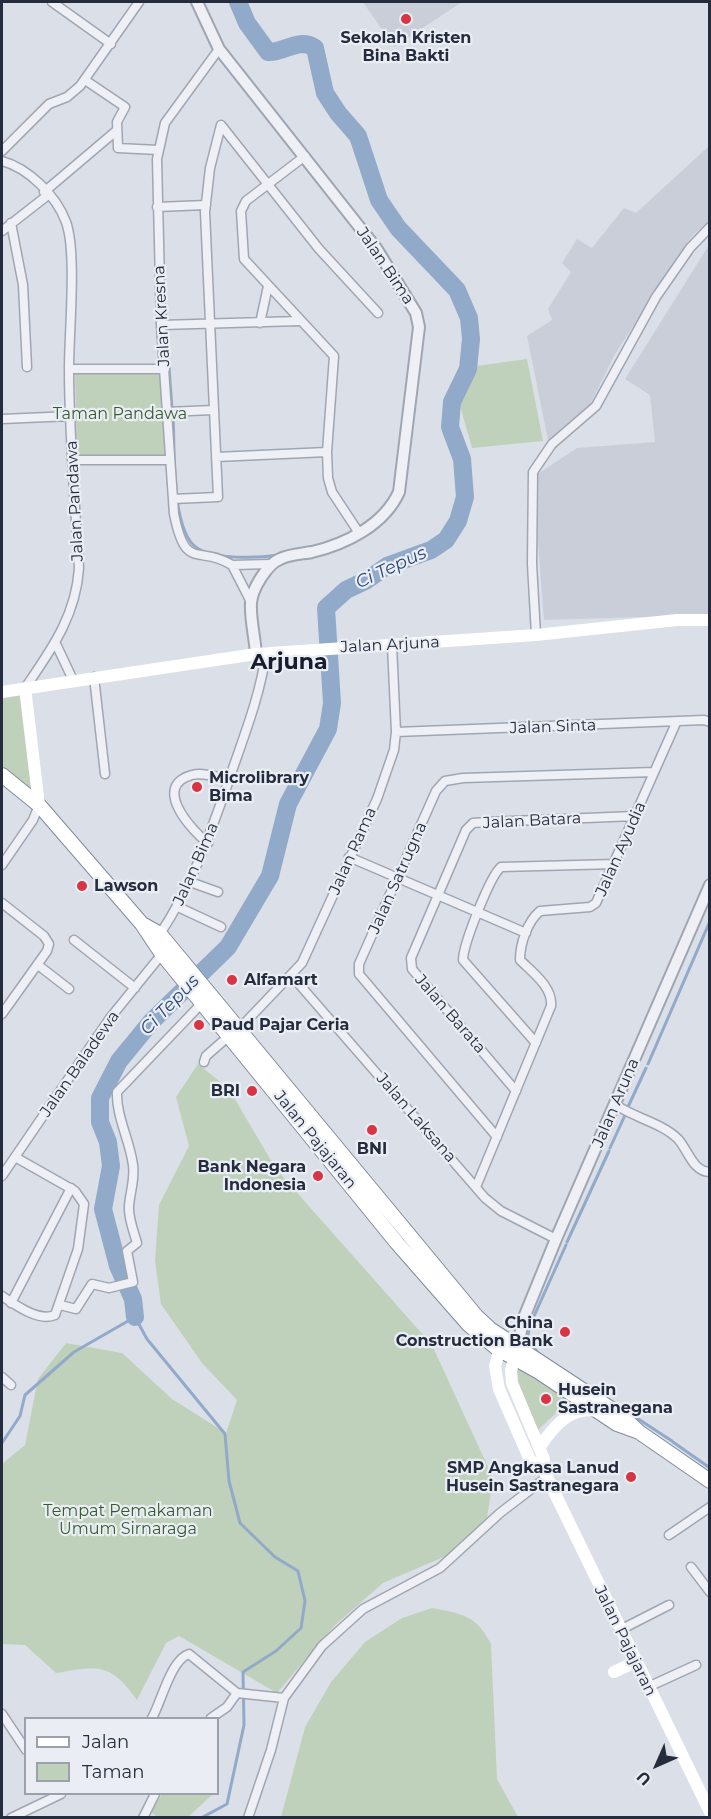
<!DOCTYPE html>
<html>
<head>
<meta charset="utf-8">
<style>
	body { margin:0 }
	#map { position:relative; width:711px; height:1819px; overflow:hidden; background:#dbdfe7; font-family:Montserrat,sans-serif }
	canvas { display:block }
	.frame { position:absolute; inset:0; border:3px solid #242c3d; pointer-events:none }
	.legend { position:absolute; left:24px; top:1717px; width:195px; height:78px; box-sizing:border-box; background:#eaeef4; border:2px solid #9ba0ab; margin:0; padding:8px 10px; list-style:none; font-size:18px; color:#242c3d }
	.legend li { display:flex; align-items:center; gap:12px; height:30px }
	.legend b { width:30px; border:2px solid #9ba0ab }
	.north { position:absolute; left:627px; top:1735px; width:60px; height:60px; -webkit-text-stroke:4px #eaeef4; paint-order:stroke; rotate:225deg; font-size:16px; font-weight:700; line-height:24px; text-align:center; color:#242c3d }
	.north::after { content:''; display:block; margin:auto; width:21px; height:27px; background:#242c3d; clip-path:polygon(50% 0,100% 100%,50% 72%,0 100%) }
</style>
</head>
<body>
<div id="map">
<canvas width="711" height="1819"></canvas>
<div class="frame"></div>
<ul class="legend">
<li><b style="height:8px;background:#fff"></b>Jalan</li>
<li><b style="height:16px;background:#c0d1bb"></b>Taman</li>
</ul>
<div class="north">U</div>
</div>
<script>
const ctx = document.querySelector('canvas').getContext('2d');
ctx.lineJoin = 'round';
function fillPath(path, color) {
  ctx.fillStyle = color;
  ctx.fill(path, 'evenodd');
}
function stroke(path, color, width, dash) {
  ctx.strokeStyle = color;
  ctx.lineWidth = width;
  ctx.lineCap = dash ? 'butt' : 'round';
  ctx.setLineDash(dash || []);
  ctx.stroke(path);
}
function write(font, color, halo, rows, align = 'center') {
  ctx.font = font + ' Montserrat,sans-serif';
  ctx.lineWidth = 4.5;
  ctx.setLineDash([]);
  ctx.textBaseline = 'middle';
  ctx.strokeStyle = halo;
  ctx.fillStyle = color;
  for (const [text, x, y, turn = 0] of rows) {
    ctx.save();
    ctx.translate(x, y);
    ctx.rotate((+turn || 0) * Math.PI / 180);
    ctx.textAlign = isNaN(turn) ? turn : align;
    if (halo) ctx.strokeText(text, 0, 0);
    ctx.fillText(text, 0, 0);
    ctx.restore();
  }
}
const built = new Path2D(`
	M363,2H462L394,47Z
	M709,146V221L692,236L615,354L591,403L548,440L527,336L552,320L548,309L571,272L562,263L577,239L592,248L624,208L636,213Z
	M709,245V615L544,620L533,477L577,448L655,442L650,395L625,379Z`);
const green = new Path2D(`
	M527,359L543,441L472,448L459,402L476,366Z
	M75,372H160L166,456L77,457Z
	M22,694L35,794L2,766V698Z
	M198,1064L229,1089L276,1169L432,1345L493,1478L487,1518L453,1553L383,1583L334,1626L277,1693L179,1636L166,1643L137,1700C110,1662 99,1666 56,1673L25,1645L2,1644V1464L25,1445L38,1379L66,1343L122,1353L172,1399L226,1433L237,1400L202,1363L161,1304L155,1261L159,1205L189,1146L176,1097Z
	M519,1369L524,1370L576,1402L559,1410L536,1432L514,1375Z
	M432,1608C463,1614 476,1615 491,1644L497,1779L518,1817H281L305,1727L331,1682L365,1642L402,1618Z
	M162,1794H213L188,1817H157L151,1812Z`);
const stream = new Path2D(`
	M165,309L166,323
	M166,326L172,409
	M173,414C175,445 170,530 197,548C214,560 259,558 279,555
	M648,1064L710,921
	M628,1107L646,1068
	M610,1148L626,1113
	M567,1242L609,1151
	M538,1353L527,1339L530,1325L566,1245
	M626,1411L672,1441
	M673,1442L710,1468
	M2,1443L20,1416L25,1395L74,1352L135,1317L147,1339L225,1434L229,1481L240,1523L275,1557L298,1571L305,1601L301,1628L276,1651L243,1672L244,1725L227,1804L201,1818`);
const river = new Path2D(`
	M135,1317L133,1299L118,1266L103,1209L111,1166L108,1142L100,1122V1098L119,1061L151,1022L228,947L270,876L288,804L328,729L332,703L326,608L346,590L367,580L387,566L431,550L446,540L458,521L465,497L462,459L450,427L452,402L468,369L471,339L469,318L457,290L398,228L379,200L358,136L338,113L325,93L315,48C299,37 284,53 268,52L247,23L238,2`);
const minor = new Path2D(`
	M52,2L111,44
	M219,49L165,123L157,159L161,325L174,514C186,573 198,544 232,565L251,602
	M85,80L125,107L117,122L118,148L158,150
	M2,151L49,104L67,97L80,86L139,2
	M305,156L246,201L241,211L244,259L334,356L327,452L328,478L332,492L359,533
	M2,161C28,168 56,195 66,222C77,252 69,332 69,368C69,435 75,502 79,568C76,616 51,650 25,688
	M44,192L116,131
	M157,207L206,205
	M11,223L23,285L27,367
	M2,231L48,195
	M260,323L268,286
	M161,325L299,321
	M69,369H165
	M167,412L213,410
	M2,419L71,416
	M216,457L327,452
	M72,460H170
	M173,499L218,497L205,212L210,168L221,125L319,249L378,313
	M232,565L271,564
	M536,635L532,564L533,472L552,444L596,406L656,297L690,248L710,227
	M56,644L73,680
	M94,677L105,774
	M396,732L704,720L710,722
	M208,843C192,831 151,786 192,775C203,772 217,777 229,779
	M349,857L526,933
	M2,865L33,820L39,805
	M190,882L218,892
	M2,903L44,936L49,944L47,951L2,1014
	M178,907L221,927
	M160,934C192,886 210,834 229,780C243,738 260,697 266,653
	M74,940L135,988
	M38,965L69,989
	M292,976L485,1198L501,1211L556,1239
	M240,1028L302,963L377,799L394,750L396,732L392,645
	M536,1043L463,960C463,945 490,876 501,867L615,864
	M204,1062L206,1056L230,1035
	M516,1091L412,969L411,958L466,830L473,823L487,822L635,816
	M616,1105C635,1118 662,1123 678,1139C688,1150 693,1172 710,1172
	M497,1137L359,974V964L436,791L445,781L463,778L654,772
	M2,1176L110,1018L162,954
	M476,1187L551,1006C553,987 532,972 520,960C520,944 527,922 540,911L590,907L596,903L676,723
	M2,1296C15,1305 39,1322 55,1315L78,1249L84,1204L75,1191L15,1157
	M11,1303L71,1188
	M60,1305L76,1309L92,1284L109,1288L133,1282L127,1251L137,1243C134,1232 128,1218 129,1206C130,1192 135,1180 133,1165C130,1141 116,1116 117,1092L203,1002
	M2,1377L11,1385
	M669,1535L710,1507
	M691,1567L710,1592
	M620,1630L669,1605
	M648,1687L696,1665
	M2,1714L26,1750
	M152,1718C161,1703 171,1659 189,1654L237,1693L284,1698
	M211,1718L227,1707L237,1693
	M11,1818L61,1794
	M143,1818L155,1794
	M248,1818L271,1750L284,1698L322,1646L363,1609L440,1568L500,1513L547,1477`);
const tertiary = new Path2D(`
	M197,2L219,49L376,248L416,313L419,327L399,492C384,525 346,544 312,552C301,554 290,554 280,559C267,564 252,589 251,603C250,619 255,638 256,654
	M518,1347L523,1320L556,1239L710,885`);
const secondary = new Path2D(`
	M25,688L39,805
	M2,692L256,654L536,635L677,620H710
	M502,1341L495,1366L499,1389L530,1460L543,1469
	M517,1349L511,1370L512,1383L544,1459L543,1469L710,1812
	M539,1448C553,1427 570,1406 597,1411
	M614,1672L635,1662`);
const trunk = new Path2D(`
	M2,775L39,805L142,924L162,954L397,1243L468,1324L498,1349L539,1372L617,1424L639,1432
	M144,925L160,934L477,1317L490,1329L622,1416L639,1432L710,1481`);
const markers = [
	[406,19,6,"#d73444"],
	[197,787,6,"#d73444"],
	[82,886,6,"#d73444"],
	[232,980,6,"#d73444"],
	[199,1025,6,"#d73444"],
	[252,1091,6,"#d73444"],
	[372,1130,6,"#d73444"],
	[318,1176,6,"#d73444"],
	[565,1332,6,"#d73444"],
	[546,1399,6,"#d73444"],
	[631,1477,6,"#d73444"]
];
const poiNames = [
	["Sekolah Kristen",406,38,"center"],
	["Bina Bakti",406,56,"center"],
	["Microlibrary",209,778],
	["Bima",209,796],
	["Lawson",94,886],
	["Alfamart",244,980],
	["Paud Pajar Ceria",211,1025],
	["BRI",240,1091,"right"],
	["BNI",372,1149,"center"],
	["Bank Negara",306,1167,"right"],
	["Indonesia",306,1185,"right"],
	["China",553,1323,"right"],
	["Construction Bank",553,1341,"right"],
	["Husein",558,1390],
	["Sastranegana",558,1408],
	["SMP Angkasa Lanud",619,1468,"right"],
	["Husein Sastranegara",619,1486,"right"]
];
const streetNames = [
	["Jalan Bima",385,266,56],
	["Jalan Kresna",162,316,-93],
	["Jalan Pandawa",75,501,-93],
	["Jalan Arjuna",390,645,-3],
	["Jalan Sinta",553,727,-2],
	["Jalan Batara",532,821,-3],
	["Jalan Ayudia",621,849,-66],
	["Jalan Rama",353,851,-66],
	["Jalan Bima",196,864,-66],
	["Jalan Satrugna",398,878,-66],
	["Jalan Barata",450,1014,49],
	["Jalan Baladewa",80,1064,-55],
	["Jalan Aruna",616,1103,-67],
	["Jalan Laksana",416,1118,49],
	["Jalan Pajajaran",315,1140,51],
	["Jalan Pajajaran",625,1641,64]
];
const parkNames = [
	["Taman Pandawa",120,414],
	["Tempat Pemakaman",128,1511],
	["Umum Sirnaraga",128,1529]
];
const waterNames = [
	["Ci Tepus",391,568,-25],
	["Ci Tepus",170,1005,-46]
];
const districtNames = [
	["Arjuna",289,663]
];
fillPath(built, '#c9ced9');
fillPath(green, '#c0d1bb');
stroke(stream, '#92aaca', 3);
stroke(river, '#92aaca', 18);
stroke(minor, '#a0a6b1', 11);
stroke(tertiary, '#a0a6b1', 14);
stroke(trunk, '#818b9e', 16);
stroke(minor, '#eef0f5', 8);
stroke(tertiary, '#eef0f5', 10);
stroke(secondary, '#fff', 12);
stroke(trunk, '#fff', 14);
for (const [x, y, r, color] of markers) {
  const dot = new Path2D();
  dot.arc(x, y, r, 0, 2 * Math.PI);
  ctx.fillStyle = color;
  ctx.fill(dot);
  stroke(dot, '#eaeef4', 2);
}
write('bold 16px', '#242c3d', '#eaeef4', poiNames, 'left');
write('16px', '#242c3d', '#eaeef4', streetNames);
write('16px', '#365a30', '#eaeef4', parkNames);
write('italic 18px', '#2c4874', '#eaeef4', waterNames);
write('bold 22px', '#171d2e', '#eaeef4', districtNames);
</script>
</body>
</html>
